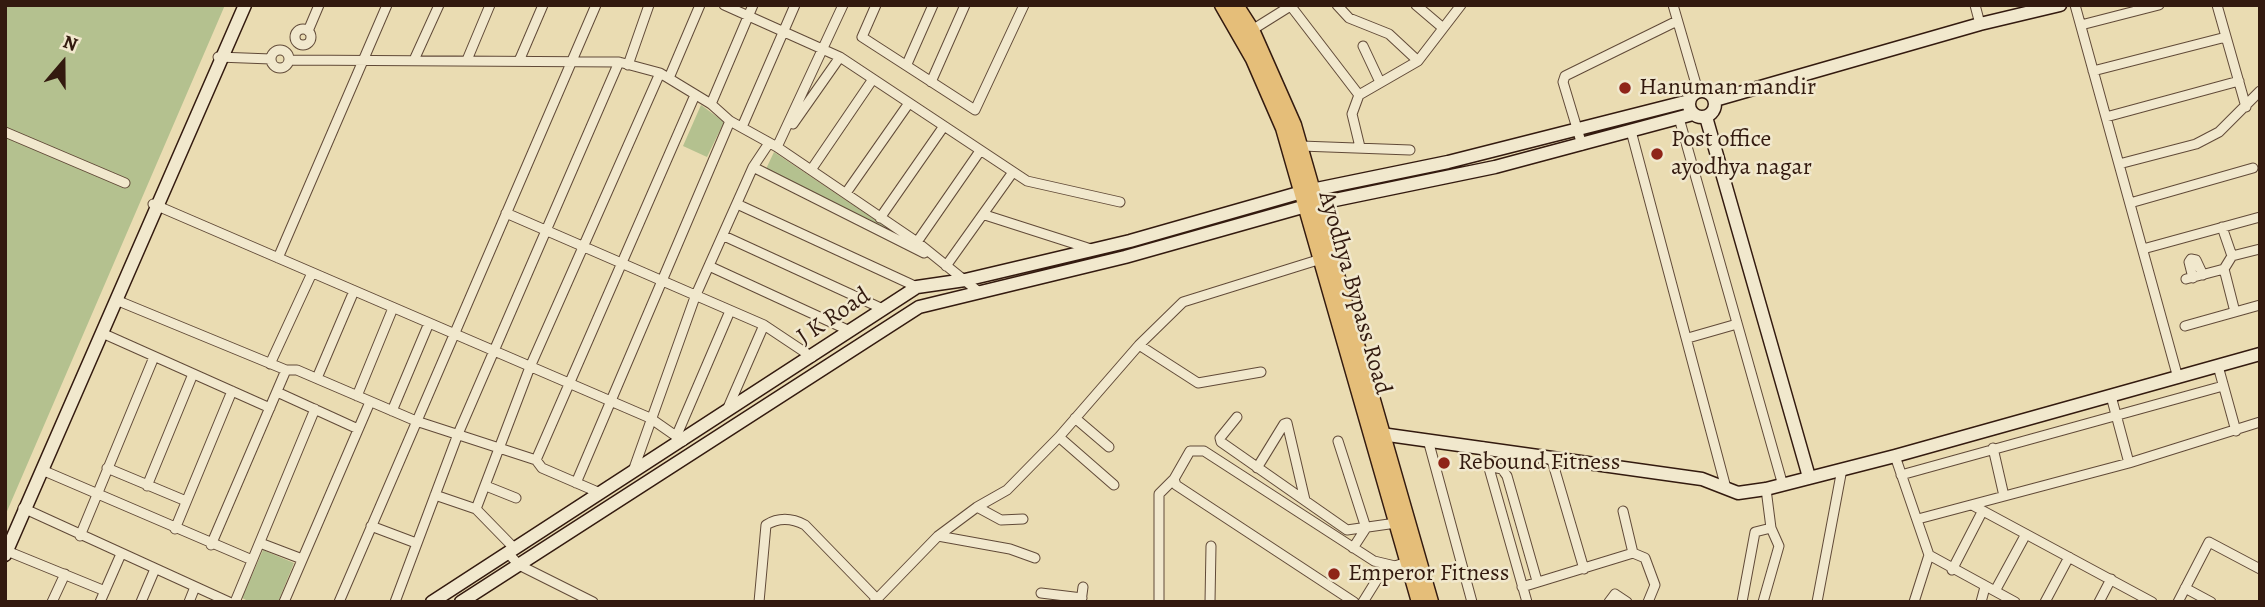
<!DOCTYPE html>
<html>
<head>
<meta charset="utf-8">
<style>
	body { margin:0 }
	#map { position:relative; width:2265px; height:607px; overflow:hidden; background:#eadcb2; font-family:Alegreya,serif }
	canvas { display:block }
	.frame { position:absolute; inset:0; border:7px solid #331a0f; pointer-events:none }
	.north { position:absolute; left:28px; top:28px; width:70px; height:70px; -webkit-text-stroke:5px #f1e8cd; paint-order:stroke; rotate:20deg; font-size:19px; font-weight:700; line-height:28px; text-align:center; color:#331a0f }
	.north::after { content:''; display:block; margin:auto; width:24px; height:32px; background:#331a0f; clip-path:polygon(50% 0,100% 100%,50% 72%,0 100%) }
</style>
</head>
<body>
<div id="map">
<canvas width="2265" height="607"></canvas>
<div class="frame"></div>
<div class="north">N</div>
</div>
<script>
const ctx = document.querySelector('canvas').getContext('2d');
ctx.lineJoin = 'round';
function fillPath(path, color) {
  ctx.fillStyle = color;
  ctx.fill(path, 'evenodd');
}
function stroke(path, color, width, dash) {
  ctx.strokeStyle = color;
  ctx.lineWidth = width;
  ctx.lineCap = dash ? 'butt' : 'round';
  ctx.setLineDash(dash || []);
  ctx.stroke(path);
}
function write(font, color, halo, rows, align = 'center') {
  ctx.font = font + ' Alegreya,serif';
  ctx.lineWidth = 5;
  ctx.setLineDash([]);
  ctx.textBaseline = 'middle';
  ctx.strokeStyle = halo;
  ctx.fillStyle = color;
  for (const [text, x, y, turn = 0] of rows) {
    ctx.save();
    ctx.translate(x, y);
    ctx.rotate((+turn || 0) * Math.PI / 180);
    ctx.textAlign = isNaN(turn) ? turn : align;
    if (halo) ctx.strokeText(text, 0, 0);
    ctx.fillText(text, 0, 0);
    ctx.restore();
  }
}
const green = new Path2D(`
	M5,5H225L5,516Z
	M701,105L724,122L707,157L683,146Z
	M774,152L908,242L766,169Z
	M263,550L294,563L278,602H250L242,598Z`);
const street = new Path2D(`
	M724,5L840,57L1027,181L1120,202
	M876,5L862,37L975,110L1024,5
	M1290,5L1359,95
	M1337,5L1349,18L1389,34L1418,61
	M1416,5L1443,28
	M1673,5L1698,91
	M1975,5L1980,24
	M2075,5L2178,378
	M2217,5L2246,107
	M2081,25L2159,5
	M295 37a8 8 0 1 1 16 0a8 8 0 1 1-16 0Z
	M1252,30L1292,5
	M308,31L319,5
	M1363,46L1379,80
	M271 59a9 9 0 1 1 18 0a9 9 0 1 1-18 0Z
	M218,57L271,59
	M289,60L619,62L660,73L711,104L730,121L777,147L917,242L979,292
	M414,60L439,5
	M467,60L490,5
	M519,61L543,5
	M907,64L933,5
	M628,65L649,5
	M2093,71L2226,37
	M669,78L700,5
	M931,82L965,5
	M711,104L753,5
	M2106,117L2239,81
	M1679,118L1782,482
	M793,124L840,57
	M742,127L795,5
	M1631,131L1726,488
	M5,132L125,183
	M1582,145L1563,82L1565,76L1677,21
	M1301,146L1410,150
	M777,147L843,5
	M1360,147L1352,114L1359,95L1418,61L1461,5
	M2119,164L2196,144L2219,132L2260,91
	M753,167L924,253
	M811,170L873,79
	M846,193L909,103
	M2130,203L2253,168
	M153,204L650,418L683,441
	M737,204L917,287
	M506,213L764,325L812,357
	M985,215L1091,249
	M880,218L944,126
	M2222,227L2232,256
	M724,236L883,309
	M917,242L980,151
	M2143,249L2260,217
	M278,258L387,5
	M709,266L850,331
	M946,266L1013,172
	M2224,269L2235,312
	M2193,278L2189,262L2191,259L2196,260L2203,275
	M2186,279L2224,269L2232,256L2260,249
	M116,300L286,370H297L416,421L536,460L542,468L600,493
	M2185,326L2260,305
	M102,333L270,408
	M1688,338L1737,324
	M1139,345L1198,383L1261,372
	M270,364L312,273
	M2218,366L2236,431
	M317,378L354,291
	M277,392L358,429
	M357,396L393,308
	M2111,396L2129,463
	M727,410L764,325
	M392,411L429,323
	M1237,417L1220,438L1221,442L1347,530L1396,523
	M1075,418L1109,447
	M676,437L730,311
	M1059,437L1114,485
	M1428,440L1472,602
	M1338,441L1366,528L1353,548
	M1483,447L1527,602
	M1993,448L2004,496
	M1895,456L1929,555L2015,602
	M1551,457L1584,569
	M536,460L695,95
	M1488,466L1502,469L1507,476L1537,581
	M107,468L186,501
	M1257,468L1284,424L1287,423L1305,500
	M42,470L252,560
	M633,471L695,297L753,167L769,143
	M1901,475L2223,386
	M576,483L730,121
	M147,486L193,374
	M486,486L516,498
	M435,495L476,509L515,549
	M1972,505L2152,602
	M977,507L1001,520L1023,519
	M23,508L229,602
	M476,509L530,367L660,73
	M1623,511L1633,553
	M1918,519L2129,463L2260,422
	M371,526L416,543
	M175,529L232,391
	M80,536L154,357
	M938,536L1010,549L1035,558
	M260,543L302,559
	M211,545L286,370
	M7,551L105,591
	M508,553L519,565L593,602
	M1952,570L1982,512
	M1522,587L1633,553L1645,558L1655,585L1648,602
	M2185,588L2211,602
	M1995,591L2026,534
	M1041,593L1082,598
	M52,602L65,574
	M100,602L121,554
	M141,602L155,569
	M189,602L195,587
	M235,602L315,409
	M284,602L370,402
	M339,602L596,5
	M395,602L458,434L619,62
	M759,602L766,525C779,517 792,518 805,525L875,597
	M874,602L938,536L977,507L1007,490L1059,437L1139,345L1183,302L1321,259
	M1081,602L1083,587
	M1159,602V494L1174,479
	M1210,602L1211,546
	M1354,602L1176,485L1174,479L1190,451H1204L1374,561L1395,566L1407,562
	M1363,602L1386,565
	M1609,602L1615,594L1627,602
	M1742,602L1755,532L1771,528
	M1763,602L1779,546L1771,528L1766,489
	M1817,602L1842,469
	M1914,602L1929,555
	M1981,602L1985,587
	M2045,602L2069,557
	M2099,602L2111,579
	M2178,602L2209,542L2260,569`);
const secondary = new Path2D(`
	M1689 104a13 13 0 1 1 26 0a13 13 0 1 1-26 0Z
	M1715,100L1980,24L2060,5
	M1706,117L1809,477
	M1374,433L1702,479L1738,493L1766,489L1895,456L2260,354
	M5,555L245,5
	M432,602L917,287L965,280L1130,241L1302,192L1448,162L1689,101
	M461,602L919,307L1125,257L1306,206L1495,167L1693,114`);
const primary = new Path2D(`
	M1222,5L1253,59L1283,128L1419,602
	M1236,5L1252,30L1294,125L1431,602`);
const markers = [
	[1625,88,7,"#8f2418"],
	[1657,154,7,"#8f2418"],
	[1444,463,7,"#8f2418"],
	[1334,574,7,"#8f2418"]
];
const poiNames = [
	["Hanuman mandir",1639,88],
	["Post office",1671,140],
	["ayodhya nagar",1671,168],
	["Rebound Fitness",1458,463],
	["Emperor Fitness",1348,574]
];
const streetNames = [
	["Ayodhya Bypass Road",1354,293,74],
	["J K Road",834,317,-34]
];
fillPath(green, '#b4c18f');
stroke(street, '#614a38', 11);
stroke(secondary, '#331a0f', 15);
stroke(primary, '#331a0f', 17);
stroke(street, '#f1e8cd', 9);
stroke(secondary, '#f1e8cd', 12);
stroke(primary, '#e5be79', 14);
for (const [x, y, r, color] of markers) {
  const dot = new Path2D();
  dot.arc(x, y, r, 0, 2 * Math.PI);
  ctx.fillStyle = color;
  ctx.fill(dot);
  stroke(dot, '#f1e8cd', 2.5);
}
write('24px', '#331a0f', '#f1e8cd', poiNames, 'left');
write('24px', '#331a0f', '#f1e8cd', streetNames);
</script>
</body>
</html>
